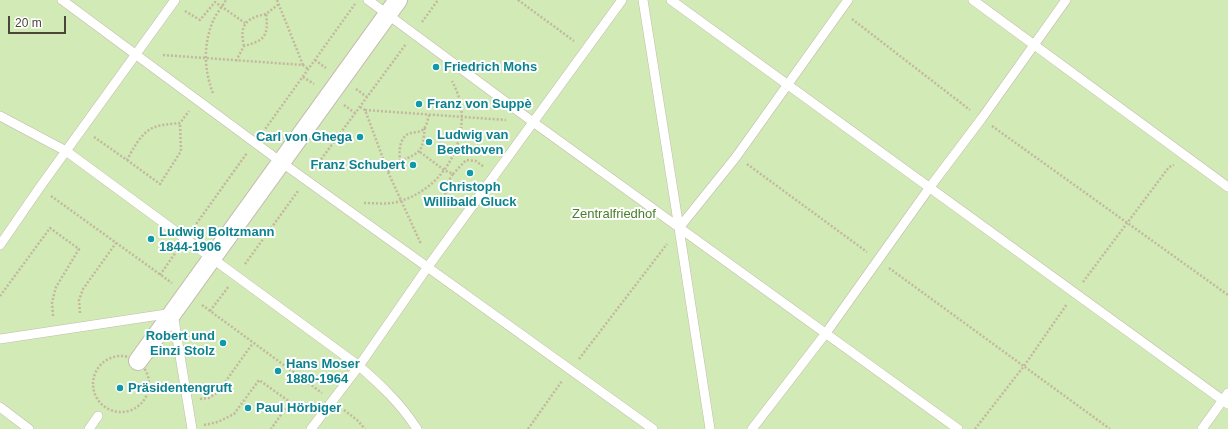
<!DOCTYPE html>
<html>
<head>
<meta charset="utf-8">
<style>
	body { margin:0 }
	#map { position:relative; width:1228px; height:429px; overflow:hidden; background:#f6f3ec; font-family:Arial,sans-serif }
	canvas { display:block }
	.scale { position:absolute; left:8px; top:16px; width:58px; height:18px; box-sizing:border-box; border:2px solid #4b4439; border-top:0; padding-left:5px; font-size:12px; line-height:14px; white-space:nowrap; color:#4b4439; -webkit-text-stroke:3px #fff; paint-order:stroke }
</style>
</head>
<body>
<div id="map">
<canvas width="1228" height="429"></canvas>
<div class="scale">20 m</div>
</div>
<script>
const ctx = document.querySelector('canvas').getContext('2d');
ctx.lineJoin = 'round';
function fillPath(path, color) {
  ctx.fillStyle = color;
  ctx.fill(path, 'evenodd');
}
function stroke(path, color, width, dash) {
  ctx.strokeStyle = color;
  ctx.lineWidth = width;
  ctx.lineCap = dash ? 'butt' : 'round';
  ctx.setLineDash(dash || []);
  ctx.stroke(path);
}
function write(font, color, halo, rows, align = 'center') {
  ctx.font = font + ' Arial,sans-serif';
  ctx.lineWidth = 4;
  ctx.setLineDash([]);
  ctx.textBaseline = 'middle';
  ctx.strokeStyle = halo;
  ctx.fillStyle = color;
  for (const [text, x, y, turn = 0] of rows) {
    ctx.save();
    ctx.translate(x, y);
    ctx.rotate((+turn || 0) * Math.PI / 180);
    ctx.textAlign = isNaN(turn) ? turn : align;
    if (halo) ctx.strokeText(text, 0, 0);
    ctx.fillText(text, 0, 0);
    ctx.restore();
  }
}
const green = new Path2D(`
	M0,0H1228V429H0Z`);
const path = new Path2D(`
	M277,0L303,65
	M518,0L574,41
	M185,11L200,20L215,2L245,23
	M852,19L970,110
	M422,22L438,0
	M244,46C239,25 246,18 266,14
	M163,55L303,65L308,69
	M315,60L326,68
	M236,61L244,46C264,41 269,36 266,14L279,4
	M303,77L314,84
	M356,89L367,97
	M213,93C204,70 203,45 213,21C216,14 222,7 226,0
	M344,105L355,113
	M360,107L365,110L388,172L421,244
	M365,110L506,120
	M992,126L1228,295
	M263,132L355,4
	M94,137L127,160C133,149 142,131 155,127C163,124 172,124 180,123L189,111
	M420,152L444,170L453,174C445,186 440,195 454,206
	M127,160L160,184L181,151L180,124
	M400,161C423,152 422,151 425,127
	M747,164L867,252
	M314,169L406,44
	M388,172L400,161C399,152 399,139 408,134C414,131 421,134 425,127C427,124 428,119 429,115
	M453,174L466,160L476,161L484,167
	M51,196L172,283
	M364,203C376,203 389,205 400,201C442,189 469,144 460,100C458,94 455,87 452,81
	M194,227L247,153
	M245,264L298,191
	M889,268L1110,429
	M160,275L178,249
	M1083,282L1169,167L1174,165
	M0,296L50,228L79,249L56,287L52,302L53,316
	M202,305L322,393
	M210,311L229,286
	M80,313L79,300L83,289L116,243
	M93 384a28 28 0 1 1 56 0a28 28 0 1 1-56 0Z
	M579,359L667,244
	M200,399L209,398L218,392L253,343
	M344,410L357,420L365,429
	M204,425L218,422L234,414L259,380L290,402L271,429
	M528,429L562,381
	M975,429L1024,366L1067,304`);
const lane = new Path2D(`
	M62,0L281,162L653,429
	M368,0L533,122L958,429
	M643,0L679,228L710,429
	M671,0L1228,404
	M973,0L1228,187
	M0,116L66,151L359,366C381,385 401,404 417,429
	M679,228L736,157L848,0
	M0,245L40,187L175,0
	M0,339L173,313L192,429
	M0,407L29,429
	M89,429L98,416
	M311,429L359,366L427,268L622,0
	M752,429L826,333L930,187L982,118L1066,0
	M1202,429L1228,393`);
const street = new Path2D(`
	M138,361L398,0`);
const markers = [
	[436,67,4,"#0f9aa8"],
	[419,104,4,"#0f9aa8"],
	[360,137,4,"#0f9aa8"],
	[429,142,4,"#0f9aa8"],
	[413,165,4,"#0f9aa8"],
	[470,173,4,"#0f9aa8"],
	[151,239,4,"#0f9aa8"],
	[223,343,4,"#0f9aa8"],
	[278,371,4,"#0f9aa8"],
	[120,388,4,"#0f9aa8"],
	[248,408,4,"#0f9aa8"]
];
const cultureNames = [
	["Friedrich Mohs",444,67],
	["Franz von Suppè",427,104],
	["Ludwig van",437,135],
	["Beethoven",437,150],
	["Carl von Ghega",352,137,"right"],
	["Franz Schubert",405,165,"right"],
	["Christoph",470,187,"center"],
	["Willibald Gluck",470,202,"center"],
	["Ludwig Boltzmann",159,232],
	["1844-1906",159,247],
	["Robert und",215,336,"right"],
	["Einzi Stolz",215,351,"right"],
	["Hans Moser",286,364],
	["1880-1964",286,379],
	["Präsidentengruft",128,388],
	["Paul Hörbiger",256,408]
];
const parkNames = [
	["Zentralfriedhof",614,214]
];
fillPath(green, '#d2eab5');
stroke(lane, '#c2bbae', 10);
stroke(street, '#c2bbae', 20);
stroke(path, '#c4b79f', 2.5, [2, 2]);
stroke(lane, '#fff', 9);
stroke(street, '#fff', 18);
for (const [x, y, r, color] of markers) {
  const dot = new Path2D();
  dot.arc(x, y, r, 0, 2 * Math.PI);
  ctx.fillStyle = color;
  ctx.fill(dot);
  stroke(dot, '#fff', 1.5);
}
write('bold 13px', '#0d838f', '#fff', cultureNames, 'left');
write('13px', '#4a7f2a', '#fff', parkNames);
</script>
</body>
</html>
